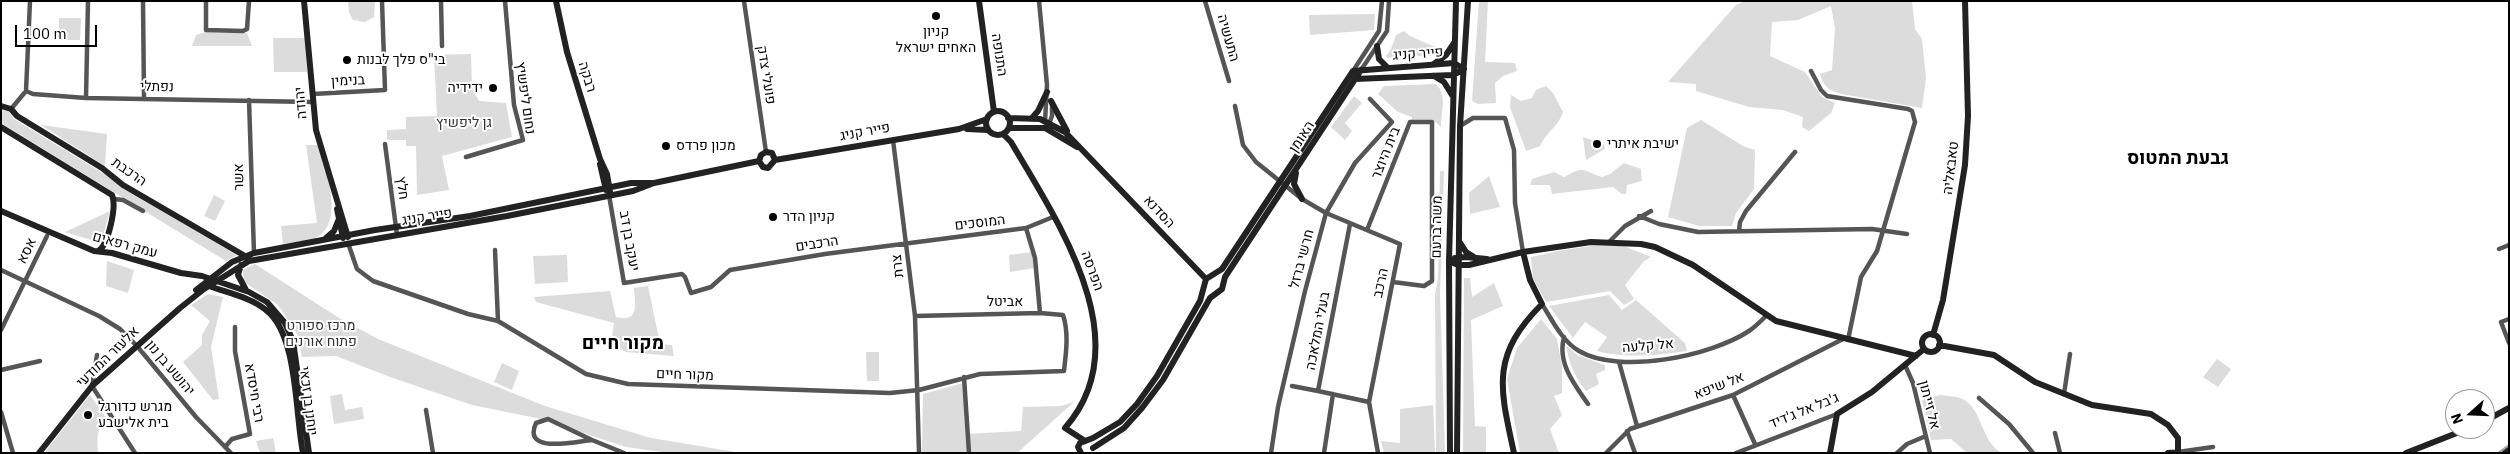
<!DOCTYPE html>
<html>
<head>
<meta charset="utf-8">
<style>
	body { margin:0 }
	#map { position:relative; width:2510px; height:454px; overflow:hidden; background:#fff; font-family:"IBM Plex Sans",sans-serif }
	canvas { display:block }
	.frame { position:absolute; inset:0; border:2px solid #000; pointer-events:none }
	.north { position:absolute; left:2445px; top:389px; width:50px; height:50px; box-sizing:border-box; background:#fff; border:1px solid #999; border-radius:50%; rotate:250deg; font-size:14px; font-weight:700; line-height:20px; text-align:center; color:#000 }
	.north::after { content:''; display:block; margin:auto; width:18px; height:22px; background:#000; clip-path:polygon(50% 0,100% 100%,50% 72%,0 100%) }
	.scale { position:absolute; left:15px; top:25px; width:82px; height:22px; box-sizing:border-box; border:2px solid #000; border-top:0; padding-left:6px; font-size:15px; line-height:18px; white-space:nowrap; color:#000; -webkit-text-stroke:4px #fff; paint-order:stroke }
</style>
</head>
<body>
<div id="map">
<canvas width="2510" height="454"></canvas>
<div class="frame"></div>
<div class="north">N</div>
<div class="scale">100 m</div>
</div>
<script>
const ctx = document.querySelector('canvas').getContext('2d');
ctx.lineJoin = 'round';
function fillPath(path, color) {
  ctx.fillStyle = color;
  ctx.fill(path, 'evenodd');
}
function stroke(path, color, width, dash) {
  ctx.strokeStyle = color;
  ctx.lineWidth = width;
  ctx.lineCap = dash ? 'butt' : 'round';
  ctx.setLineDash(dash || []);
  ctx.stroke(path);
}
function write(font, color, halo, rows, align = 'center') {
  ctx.font = font + ' "IBM Plex Sans",Heebo,sans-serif';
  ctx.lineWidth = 4;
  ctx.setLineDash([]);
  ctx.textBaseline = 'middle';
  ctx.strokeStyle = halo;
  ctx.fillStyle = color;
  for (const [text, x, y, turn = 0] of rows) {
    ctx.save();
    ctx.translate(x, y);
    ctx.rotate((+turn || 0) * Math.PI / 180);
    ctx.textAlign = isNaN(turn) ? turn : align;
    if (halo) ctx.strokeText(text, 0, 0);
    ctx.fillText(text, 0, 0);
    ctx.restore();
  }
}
const green = new Path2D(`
	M348,1H375L374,17L365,22L353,20L349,12Z
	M1479,1H1488L1485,62L1515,63L1517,71L1503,76L1495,83L1496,103L1478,104L1472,101Z
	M1746,1H1912L1915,29L1922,39L1926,78L1922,108L1841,94C1829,90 1823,87 1820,74L1832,70L1835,28L1831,6L1798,20L1772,22L1770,56L1805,72L1822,97L1835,103L1831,113L1809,131L1802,127L1803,117L1783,110L1749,107L1696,91V84L1668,82L1736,5Z
	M1375,14L1374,30L1310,35L1309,15Z
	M59,18H81L80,40H59Z
	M1404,31L1410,36L1437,48L1439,55L1387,58L1386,56L1391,49L1396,35Z
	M205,32L247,33L252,46H192L196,35Z
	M273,38H306L307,72H274Z
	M471,54L472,88L479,101L506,103L512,137L442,156L449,190L417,195L416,146H406V140H387V130L406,129V117L437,116L434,55Z
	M1435,84C1448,92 1441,113 1441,127L1433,120H1412V117L1398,112L1378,94L1384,86Z
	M1546,86L1553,93L1563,112C1559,126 1546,132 1540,146L1526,151L1510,107L1511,95L1521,101L1532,98L1536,90Z
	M1354,96L1362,103L1345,123L1352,131L1345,140L1331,127Z
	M1,110L8,111L14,119L237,255L226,261L1,123Z
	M1701,120L1743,146L1755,150L1754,189L1736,213L1732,226H1699L1668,217L1687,128Z
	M41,125L107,134L105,166Z
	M1583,137L1604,144L1605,149L1586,160Z
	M306,145H318C326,168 345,222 317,237C309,242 293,242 283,244L281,226L317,223Z
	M1624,163L1641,169L1642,181L1627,185L1626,194H1622L1613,187L1552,194L1550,185H1530L1532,179L1554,172L1564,177C1586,165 1582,171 1602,177L1610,174Z
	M1440,171H1444L1440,293L1445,453H1436L1435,294L1438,278Z
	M1489,176L1500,207L1470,214L1469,193Z
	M214,195L225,201L215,221L204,216Z
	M110,211L101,243L65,232Z
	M1598,245L1624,246L1651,257L1644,261L1625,285L1634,299L1624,305L1610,291L1546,302L1533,279L1531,257L1563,250Z
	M1032,252L1034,268L1010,272L1009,255Z
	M567,255L568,282L535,284L533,256Z
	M107,261L134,270L128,293L106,286Z
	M255,264L339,318L378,339L545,406L651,438L742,453H669L626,447L541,419L472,405L390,377L336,356L302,357L297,334L278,305L244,282L243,270Z
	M1464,278H1470L1472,297L1494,283L1503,306L1471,320L1475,426L1486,427V453H1463Z
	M648,286L660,344L672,345L674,356L626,352L611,344L614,323L536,302L534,297L610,291L616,317C640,323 635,304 634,288Z
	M208,294L223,297L211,347L219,399L213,400L183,362L202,345V335L210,321L191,305Z
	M1609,295L1622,310L1636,300L1685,343L1687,351C1656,355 1627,359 1597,351L1607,337L1585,322L1573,338L1549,306Z
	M1541,319L1557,339L1562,367V393L1554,396L1562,415L1550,429L1559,453H1520L1507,379L1517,348Z
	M1566,345L1577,355L1605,365V370L1596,374L1599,384L1586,391C1574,376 1569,363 1566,345Z
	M866,352H879V381H867Z
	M2217,359L2231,369L2218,387L2203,377Z
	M502,363L519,371L512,390L494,382Z
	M963,383L966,434L1021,431L1023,407L1061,406L1074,402L1017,453H922L923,394Z
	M342,394L345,410L362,407L364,419L334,424L330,396Z
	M90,395L106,418C96,429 97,439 98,453H44Z
	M1940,395C1946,396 1954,396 1960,398C1983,406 1980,442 2002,453H1967L1951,439L1931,440L1922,400Z
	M1433,405L1435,453H1384L1381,441L1400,443V409Z
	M273,438L276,453H260L256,441Z`);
const stream = new Path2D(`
	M2498,453L2509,445`);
const street = new Path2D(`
	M143,1L144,97
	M206,1V30L243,31L247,29L249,1
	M441,1L442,46
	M744,1L766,152
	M1039,1L1047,85L1045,122
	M1205,1L1229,81
	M1361,70L1387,31L1389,1
	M1353,71L1379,31L1382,1
	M1811,71L1821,90L1827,96L1908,109L1912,111L1915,122L1877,251L1861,277L1848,340
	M26,91L30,1
	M313,94L385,90L382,1
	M86,98L88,1
	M249,100L254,253
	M1235,106L1243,145L1256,162L1302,199L1326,213L1400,244L1369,402L1378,453
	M11,109L26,91L33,94L86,98L313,102
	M1049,124L1052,116V105
	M1460,126L1473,118H1505L1514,150L1515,203L1523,252
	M893,140L915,316L919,453
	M385,144L397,235
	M466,157L523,140L514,105L505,1
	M609,195L624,283L682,274L685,277L691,293L711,287L730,270L825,254L1026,228L1053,217
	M114,199L123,200L143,211
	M1639,216L1659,224L1698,232L1872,229L1907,234
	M1350,224L1318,391L1369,402
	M1367,230L1410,122H1432V281L1424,286L1393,282
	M1739,231L1740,222L1746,211L1795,152
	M1610,241L1625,226L1651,211
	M348,243L357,269L373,281L468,314L498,321L586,374L628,384L890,393L919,390L980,374L1064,371C1066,353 1069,333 1063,315L1040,313
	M2499,249L2509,245
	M495,250L498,321
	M1,270L99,316L120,329L137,346L196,417L231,453
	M1542,304C1552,320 1562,341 1579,351C1620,375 1711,356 1749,331C1755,327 1761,321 1766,316
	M915,316L1040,313L1035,258L1026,228
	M2509,319L2501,322L2509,343
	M1,330L47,236
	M1564,337C1557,363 1574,384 1588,404
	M97,355L92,386L135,453
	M1619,362L1637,426
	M1905,365L1913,383L1930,453
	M1,370L40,361
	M964,377L969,453
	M1292,386L1318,391
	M2064,394L2070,354
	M1733,395L1755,444
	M1979,398L2009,424L2033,453
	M426,410L433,453
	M1,412L13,453
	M1627,431L1635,453
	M2055,433L2060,453
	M592,440C573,442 522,454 536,423L548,419L592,440L624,453
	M225,447L232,439L250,434L235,351V327
	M2178,452L2213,447
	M1271,453L1278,407L1305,291L1326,213L1355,163L1392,122L1370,99
	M1324,453L1333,394
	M1606,453L1630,429L1733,395L1843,339
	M1736,453L1837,414
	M1897,453L1907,444L1926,436`);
const secondary = new Path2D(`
	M304,1L316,130L348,237
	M556,1L567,52L600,159L607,174L610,192
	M979,1L994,112
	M1377,46L1379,59L1388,68
	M1434,64L1446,55L1454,43
	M1434,76L1444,82L1452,95
	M1355,79L1453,75L1464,69
	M1051,101L1067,131
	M1,106L11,109L17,116L102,168L123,185L245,256
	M986 123a12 12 0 1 1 24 0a12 12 0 1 1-24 0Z
	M1008,118L1040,119L1065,132L1206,279
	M1032,118L1038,111L1047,92
	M1,127L112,195C117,206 108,247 98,251
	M1009,128H1045L1077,147
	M967,129L988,130
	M1003,134L1011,142C1057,221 1141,342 1065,428
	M775,160L959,129L987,119
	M759,161L761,155L766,152L772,153L775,160
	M759,161L763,167L768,168L775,160
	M600,164L606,190
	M1296,173L1294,184L1302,199
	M337,209L343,238
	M1,211L94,251L112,253L181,273L202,276L249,292L267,302L285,323L293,341L309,453
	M325,239L334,231L338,221
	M1459,241L1466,252L1474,257
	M1455,258L1466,257L1487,259
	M1449,261L1458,265H1469L1523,252L1591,242L1641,244L1655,247L1693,265L1776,321L1916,356
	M241,265L238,275L246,290
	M209,286C228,293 250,297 266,310C298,334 295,414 303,453
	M196,290L232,262L254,253L375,230L470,216L631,183H652
	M1922 343a9 9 0 1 1 18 0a9 9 0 1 1-18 0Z
	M1933,335L1943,300L1965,165L1968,116L1965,1
	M1939,345L1994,355L2035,382L2092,405L2151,414L2168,425L2178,438V452L2168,453
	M2485,421L2509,408
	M1065,428L1085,441
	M1093,448L1124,428L1142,408L1163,380L1210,298L1222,289L1225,277L1361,70
	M39,453L92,386L180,308L204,289L249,261L507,216L633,191L654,183L759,161
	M1081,453L1078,447L1080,443L1093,438L1120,422L1137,404L1157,376L1200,301L1206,279L1222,269L1353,71L1454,63L1464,69
	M1450,453L1449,261L1456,1
	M1457,453L1460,126L1468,1
	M1514,453C1500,388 1490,356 1542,304L1530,280L1523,252
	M1830,453L1837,414L1872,392L1924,349
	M2406,453L2467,429
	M2505,453L2509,450`);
const markers = [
	[936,16,5,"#000"],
	[347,60,5,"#000"],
	[493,88,5,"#000"],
	[1597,144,5,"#000"],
	[666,146,5,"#000"],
	[773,217,5,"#000"],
	[88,415,5,"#000"]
];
const poiNames = [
	["קניון",936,32,"center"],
	["האחים ישראל",936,48,"center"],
	["בי\"ס פלך לבנות",357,60],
	["ידידיה",483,88,"right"],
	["ישיבת איתרי",1607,144],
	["מכון פרדס",676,146],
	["קניון הדר",783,217],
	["מגרש כדורגל",98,407],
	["בית אלישבע",98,423]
];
const streetNames = [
	["התעשיה",1228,38,74],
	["פייר קניג",1418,54,-4],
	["התנופה",999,55,81],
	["פועלי צדק",766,75,81],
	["רבקה",587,77,73],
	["בנימין",348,81,-3],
	["נפתלי",157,87,1],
	["נחום ליפשיץ",525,98,82],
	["יהודה",301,103,-95],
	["פייר קניג",865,132,-10],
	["האומן",1302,137,-57],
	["בית היוצר",1386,153,-68],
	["טאבאליה",1951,168,-83],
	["הרכבת",129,172,35],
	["אשר",239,177,-91],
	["חלץ",402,188,83],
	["הסדנא",1159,212,47],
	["פייר קניג",427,217,-9],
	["המוסכים",980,223,-7],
	["משה ברעם",1437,227,-89],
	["יעקב בן דב",629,241,80],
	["הרכבים",817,244,-9],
	["עמק רפאים",125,245,15],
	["אסא",27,251,-64],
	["חרשי ברזל",1302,259,-75],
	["צרת",898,266,-96],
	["הפרסה",1092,271,70],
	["הרכב",1381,283,-78],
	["אביטל",1005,302],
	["בעלי המלאכה",1318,331,-79],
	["אל קלעה",1648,346,-5],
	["אלעזר המודעי",108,357,-44],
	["יהושע בן נון",170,368,50],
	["מקור חיים",685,375,2],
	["אל שיפא",1719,386,-21],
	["רבי חיסדא",254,393,80],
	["יוחנן בן זכאי",308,401,83],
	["אל זייתון",1929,405,76],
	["ג'בל אל ג'דיד",1804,411,-22]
];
const parkNames = [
	["גן ליפשיץ",464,123],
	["מרכז ספורט",321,326],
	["פתוח אורנים",321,342]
];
const districtNames = [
	["גבעת המטוס",2178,159],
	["מקור חיים",623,344]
];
fillPath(green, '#dcdcdc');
stroke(stream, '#a3a3a3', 2);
stroke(street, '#555', 4.5);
stroke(secondary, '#222', 6);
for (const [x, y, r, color] of markers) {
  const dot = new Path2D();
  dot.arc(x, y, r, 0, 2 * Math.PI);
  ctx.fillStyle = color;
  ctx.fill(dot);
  stroke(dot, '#fff', 2);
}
write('14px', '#000', '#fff', poiNames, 'left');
write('14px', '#000', '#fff', streetNames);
write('14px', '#333', '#fff', parkNames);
write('bold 19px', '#000', '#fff', districtNames);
</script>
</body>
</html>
